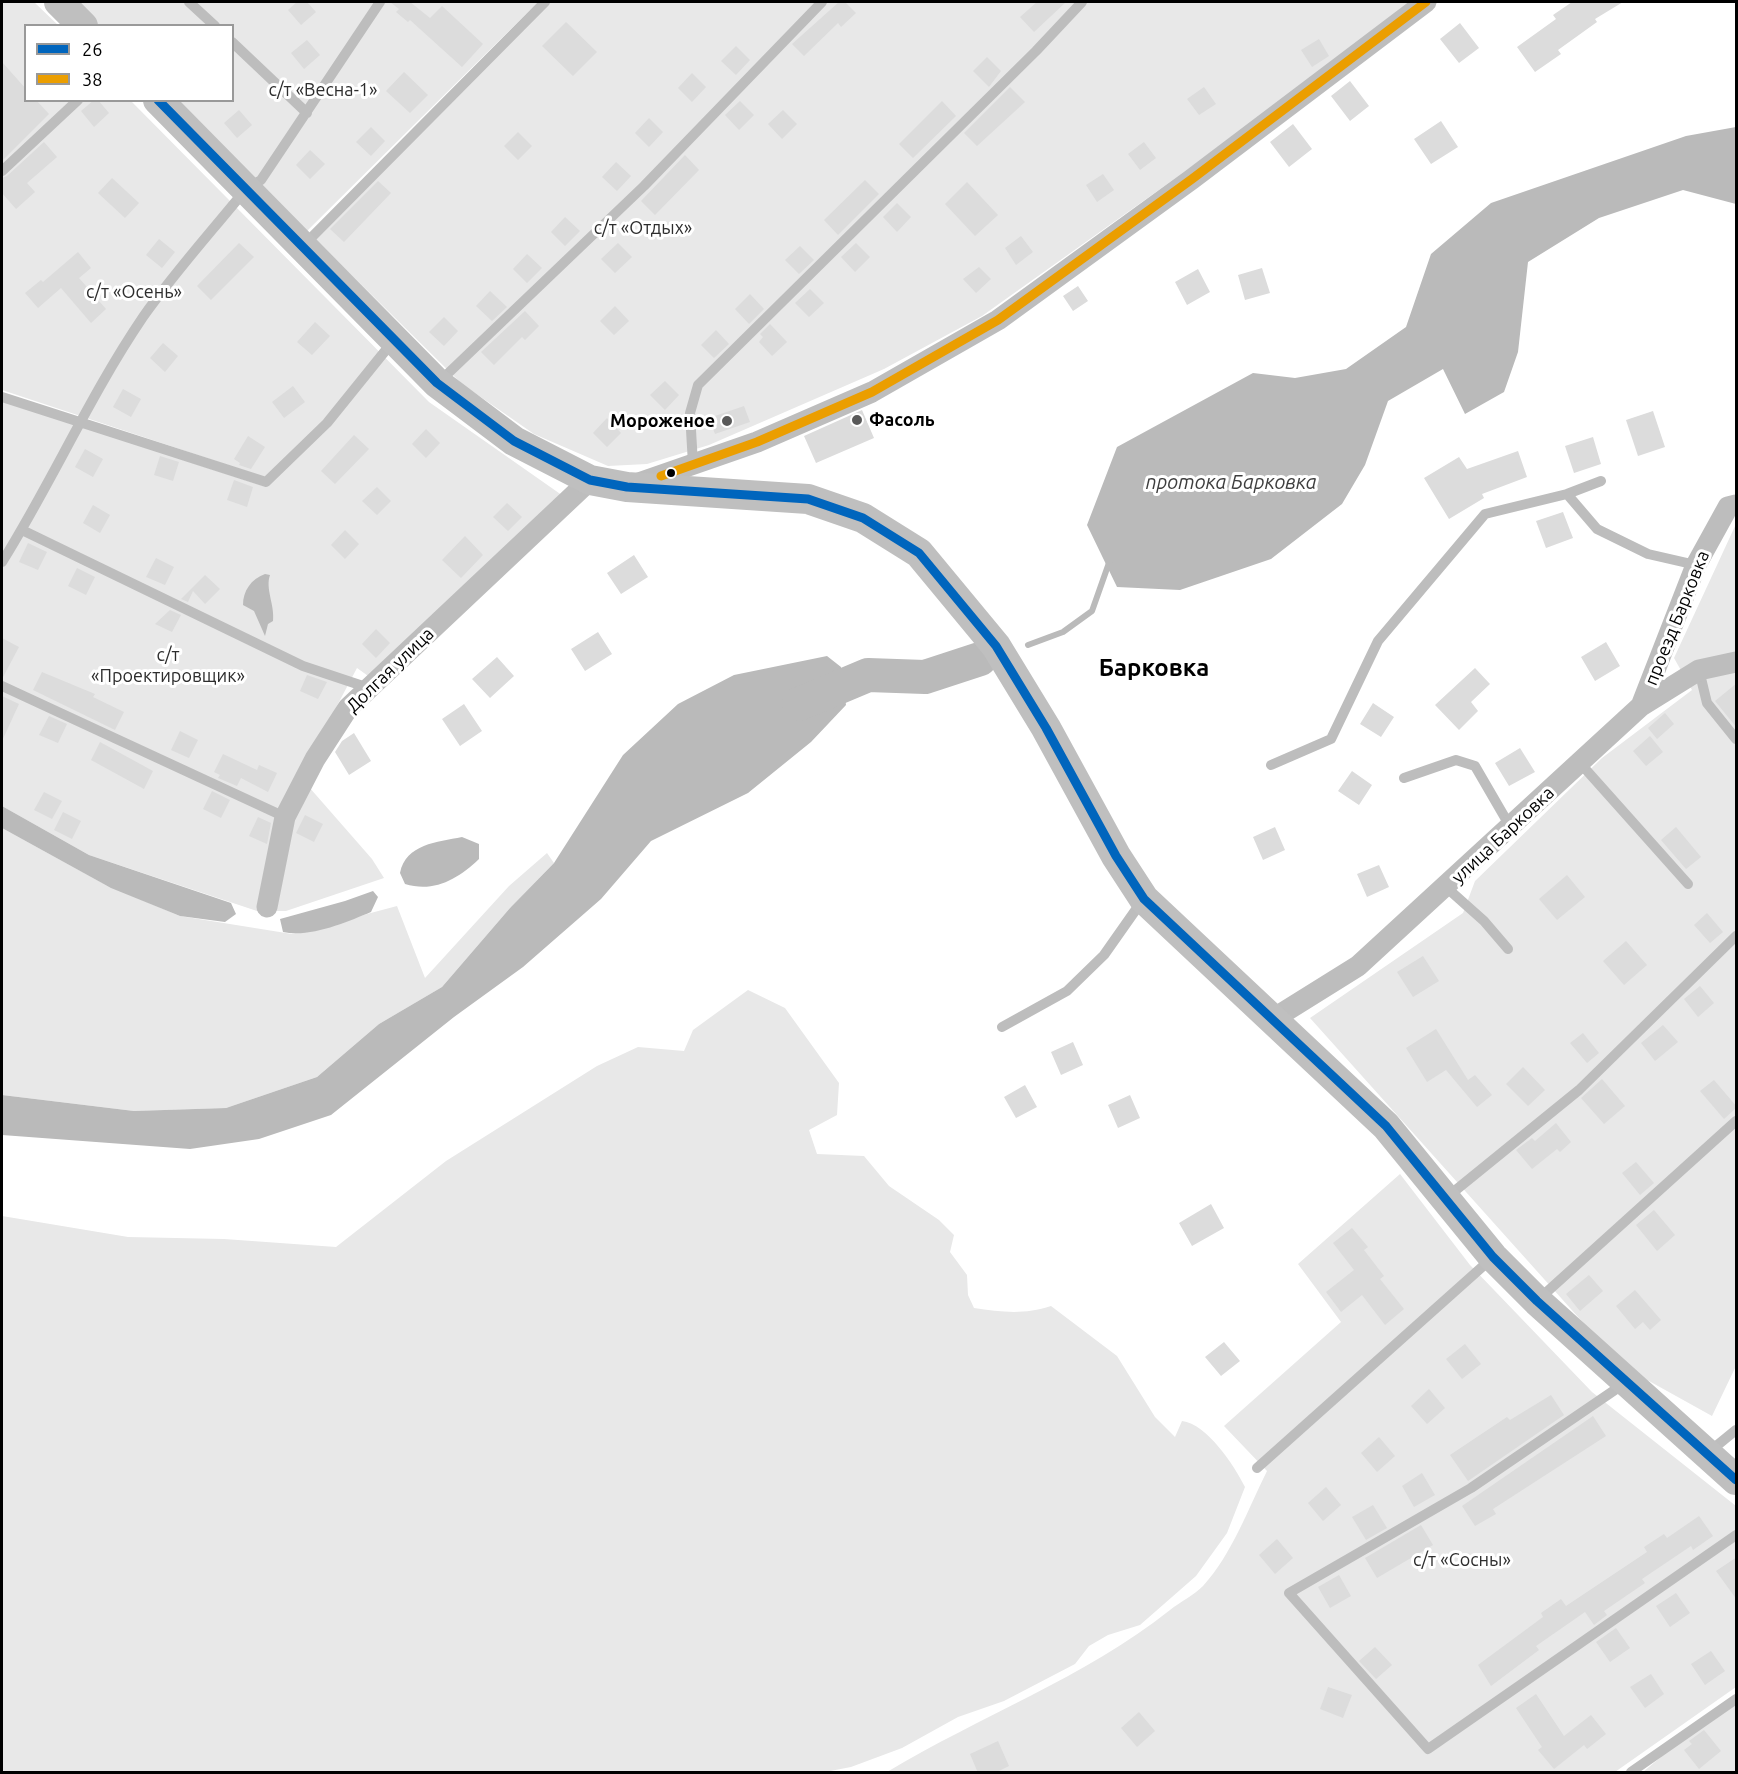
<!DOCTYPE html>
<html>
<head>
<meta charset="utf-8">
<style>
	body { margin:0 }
	#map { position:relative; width:1738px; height:1774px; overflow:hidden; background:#fff; font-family:Ubuntu,sans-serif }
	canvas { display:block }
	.frame { position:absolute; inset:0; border:3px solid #000; pointer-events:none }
	.legend { position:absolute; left:24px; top:24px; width:210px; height:78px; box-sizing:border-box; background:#fff; border:2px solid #999; margin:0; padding:8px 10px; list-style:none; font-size:18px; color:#000 }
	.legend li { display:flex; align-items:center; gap:12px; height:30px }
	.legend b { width:30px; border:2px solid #999 }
</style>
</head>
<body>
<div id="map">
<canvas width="1738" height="1774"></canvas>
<div class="frame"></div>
<ul class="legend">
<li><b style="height:8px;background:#0065bd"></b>26</li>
<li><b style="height:8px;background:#eb9e00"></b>38</li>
</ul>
</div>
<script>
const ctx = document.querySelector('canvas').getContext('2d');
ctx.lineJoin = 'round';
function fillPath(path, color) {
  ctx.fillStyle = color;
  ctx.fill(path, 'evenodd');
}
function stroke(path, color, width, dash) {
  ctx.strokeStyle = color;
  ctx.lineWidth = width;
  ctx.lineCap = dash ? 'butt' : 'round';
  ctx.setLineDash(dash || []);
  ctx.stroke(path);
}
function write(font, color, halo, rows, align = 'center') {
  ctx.font = font + ' Ubuntu,sans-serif';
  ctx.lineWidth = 6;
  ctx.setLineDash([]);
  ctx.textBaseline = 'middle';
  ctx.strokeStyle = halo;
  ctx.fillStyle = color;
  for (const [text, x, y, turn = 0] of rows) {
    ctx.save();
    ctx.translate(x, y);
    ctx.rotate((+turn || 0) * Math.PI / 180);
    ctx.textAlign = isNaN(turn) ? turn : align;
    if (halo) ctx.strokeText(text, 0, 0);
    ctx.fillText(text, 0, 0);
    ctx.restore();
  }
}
const green = new Path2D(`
	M2,2H34L58,25L26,26V100L131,101L429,402L566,498L371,678L357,668L297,781L309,787L372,859L384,878L286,911H257L89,855L2,806V401L266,487L261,476L2,390Z
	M73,2H538L307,231L174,101L232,100V26L98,25Z
	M550,2H1411L1191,167L982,316L884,369L709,445L647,464L608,466L534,434L462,384L315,239Z
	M1736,524V1366L1712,1416L1622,1366L1310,1018L1463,913L1475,881L1602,758L1692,690L1674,658Z
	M2,828L106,885L180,916L292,934L397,906L425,978L509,886L547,853L554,863L510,908L442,987L379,1024L317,1077L226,1108L134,1111L2,1095Z
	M748,990L785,1008L839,1083L837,1115L809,1130L817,1154L864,1156L889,1186L939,1220L954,1235L950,1252L967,1275L968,1295L974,1308C1001,1312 1024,1315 1051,1306L1117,1356L1155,1417L1175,1437L1182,1421C1207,1424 1234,1465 1245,1487L1227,1533L1196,1576L1140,1625L1108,1635L1089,1646L1075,1664L1004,1701L958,1717L902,1748L851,1767L825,1772H2V1216L128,1237L224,1239L336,1247L446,1161L597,1066L638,1047L684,1051L693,1030Z
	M1400,1174L1470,1265L1592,1392L1736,1506V1687L1615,1772H887C980,1716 1084,1678 1170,1610C1180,1602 1194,1595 1203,1586C1232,1554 1248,1509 1267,1471L1224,1426L1341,1322L1298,1264Z
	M1736,1702V1772H1643L1699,1725Z`);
const water = new Path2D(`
	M1736,127V204L1683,190L1599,218L1528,262L1518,352L1504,392L1465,414L1443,369L1388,401L1365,465L1342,504L1271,559L1180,590L1117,587L1087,525L1117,447L1253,373L1295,378L1346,369L1406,327L1431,254L1491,203L1686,136Z
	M265,574L270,575C265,589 275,605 273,621L268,624L265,636L254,611L243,605C243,591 251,579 265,574Z
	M827,656L841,667L846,705L811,742L748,793L651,841L601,899L523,967L454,1017L331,1115L259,1139L190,1149L2,1135V1095L134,1111L226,1108L317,1077L379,1024L442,987L510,908L554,863L623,755L678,704L734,675Z
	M2,806L89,855L231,903L236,914L225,922L180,916L111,888L2,828Z
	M462,837L479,844V859C458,879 434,893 405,884L400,873C406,844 437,842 462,837Z
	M373,891L378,897L371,912C347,922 310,938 283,932L280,919L345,901Z`);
const stream = new Path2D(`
	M1028,645L1063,632L1092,611L1110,560`);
const river = new Path2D(`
	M799,704L868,675L925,677L980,659`);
const building = new Path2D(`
	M297,2H307L316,12L301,25L288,10Z
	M390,2H410L430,18L442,6L483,44L462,67L410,20L408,22L396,12L399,9Z
	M839,2H845L856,13L841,27L838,23L804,56L792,44Z
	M1037,2H1066L1034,32L1020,17Z
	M1572,2H1623L1595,19L1597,22L1558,50L1561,54L1535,72L1517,47L1556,19L1553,15Z
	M566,22L597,52L573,76L542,46Z
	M1460,23L1479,48L1459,63L1440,39Z
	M1319,39L1329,56L1312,67L1301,50Z
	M307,40L320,55L304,69L291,53Z
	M736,46L750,60L736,75L721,61Z
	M987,57L1001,71L989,87L973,71Z
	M2,62L26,89V100H36L49,114L2,161Z
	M404,72L428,95L410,113L386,91Z
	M692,73L706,87L692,102L678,88Z
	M1350,81L1369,106L1350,121L1331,96Z
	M1010,87L1025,102L977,146L964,133Z
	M1204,87L1216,104L1199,115L1187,99Z
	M94,100H98L109,113L94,127L81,111Z
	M740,101L754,115L739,130L725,115Z
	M942,101L956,116L913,158L899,144Z
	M239,110L252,125L237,138L224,123Z
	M783,110L797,124L782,139L768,124Z
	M649,118L663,132L649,147L635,133Z
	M1441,121L1458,147L1431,164L1414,139Z
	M1293,124L1312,149L1289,167L1270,142Z
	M371,127L385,141L371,156L356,142Z
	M518,132L532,146L518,160L504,146Z
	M44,142L57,157L27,183L35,192L16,209L2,193V178L7,176Z
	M1144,142L1156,158L1140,170L1128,154Z
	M310,150L325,164L310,179L296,165Z
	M685,155L699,170L655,215L641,201Z
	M616,162L631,176L617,191L602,177Z
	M1103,174L1114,190L1097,202L1086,185Z
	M112,178L139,203L125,218L98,193Z
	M865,180L879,194L838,235L824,220Z
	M378,181L391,193L344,242L330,229Z
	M967,182L998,215L975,236L945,204Z
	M897,203L911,217L897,232L883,217Z
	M565,217L580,231L565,246L551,232Z
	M1021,236L1033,252L1016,265L1005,248Z
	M159,239L175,252L162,268L146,255Z
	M239,243L254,257L211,300L197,286Z
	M618,243L632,257L615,273L601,259Z
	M856,243L870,257L855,272L841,257Z
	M800,246L814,260L799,274L785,260Z
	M78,252L91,268L79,278L106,309L91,323L61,288L38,308L25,293L41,280L43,282Z
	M527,254L542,268L527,283L513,269Z
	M979,267L991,279L976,293L963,279Z
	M1262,268L1270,293L1245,300L1238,275Z
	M1198,269L1210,292L1187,305L1175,282Z
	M1078,286L1088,301L1073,311L1063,296Z
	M810,289L824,303L809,317L795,303Z
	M490,291L507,307L492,321L476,306Z
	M750,294L764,309L749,324L735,309Z
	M615,306L629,321L614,335L600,321Z
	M525,311L539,326L525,340L522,337L494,365L481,352Z
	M444,317L458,331L444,346L429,332Z
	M315,322L330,336L312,355L297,342Z
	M770,324L787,342L772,356L759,342L763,337L760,334Z
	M716,330L729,344L714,358L701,345Z
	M163,343L178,356L165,372L150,358Z
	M665,381L679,395L665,410L650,395Z
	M293,386L305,402L284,418L272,402Z
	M123,389L141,399L131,417L113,407Z
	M744,406L750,422L715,434L709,418Z
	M862,410L874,438L816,463L804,436Z
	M1653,411L1665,447L1638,456L1626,420Z
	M607,418L621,433L607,447L593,433Z
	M426,429L440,443L426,458L412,444Z
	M354,435L369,449L335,484L321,471Z
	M248,436L265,447L251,469L239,465L240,463L234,459Z
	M1593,437L1601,464L1574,473L1565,446Z
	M85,449L103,459L93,477L75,467Z
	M1518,451L1527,477L1482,494L1484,498L1449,519L1424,478L1459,457L1467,469Z
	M160,456L179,462L173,481L154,475Z
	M234,480L253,487L247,507L227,500Z
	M377,487L391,501L377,515L362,501Z
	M507,503L522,517L508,531L493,517Z
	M93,505L110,515L100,533L83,523Z
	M1563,512L1573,538L1546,548L1536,521Z
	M345,530L359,544L345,559L331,545Z
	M465,536L483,555L461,578L442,560Z
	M28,543L47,552L38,570L19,562Z
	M634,555L648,577L621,594L607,573Z
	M156,558L174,567L165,585L146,577Z
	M77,568L95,577L86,595L68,586Z
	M205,575L220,589L205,604L193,591L188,602L181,599Z
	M170,610L181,615L172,632L155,624Z
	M376,629L390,643L376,658L362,644Z
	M598,632L612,654L585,671L571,649Z
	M2,638L19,647L2,679Z
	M1606,642L1620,666L1595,681L1581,657Z
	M497,657L514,676L490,698L472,679Z
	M1475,668L1490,684L1471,702L1478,711L1459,730L1435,705Z
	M42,672L95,694L93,697L124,712L115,730L33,690Z
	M307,675L327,682L318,699L300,691Z
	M1737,683V728L1715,701Z
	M2,696L19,704L2,741Z
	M1373,703L1394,717L1381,737L1360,724Z
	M464,704L482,731L460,746L442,719Z
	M1665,713L1674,724L1657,739L1648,728Z
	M49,716L67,724L58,743L39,735Z
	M180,731L198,740L189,758L171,750Z
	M354,733L371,761L349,775L335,752L342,741Z
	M1650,736L1663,752L1646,766L1633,751Z
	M100,742L153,771L144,789L91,760Z
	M1520,748L1535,772L1509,786L1495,763Z
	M223,754L257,770L259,765L277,773L268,792L241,778L237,786L218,778L220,775L214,772Z
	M1352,771L1372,785L1359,805L1338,791Z
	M212,791L230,800L221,818L203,809Z
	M44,792L62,801L52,819L34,810Z
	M63,812L81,821L72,839L54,830Z
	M305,815L323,824L314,842L296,833Z
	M258,817L271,823L267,844L249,836Z
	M1275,827L1285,850L1263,860L1253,837Z
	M1676,827L1701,857L1686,869L1661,840Z
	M1379,865L1389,887L1367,897L1357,874Z
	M1567,875L1585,897L1557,920L1539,899Z
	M1707,913L1723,932L1710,943L1694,925Z
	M1626,941L1647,965L1624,985L1603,961Z
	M1423,956L1439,981L1413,997L1397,972Z
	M1700,986L1714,1003L1698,1017L1684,999Z
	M1663,1025L1678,1042L1655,1061L1641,1043Z
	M1436,1029L1468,1080L1475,1075L1492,1095L1477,1107L1446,1070L1427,1082L1406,1048Z
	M1583,1033L1599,1053L1587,1063L1570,1043Z
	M1073,1042L1083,1065L1061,1075L1051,1052Z
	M1523,1067L1545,1090L1528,1106L1506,1084Z
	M1602,1079L1625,1106L1604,1124L1581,1098Z
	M1714,1080L1737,1107L1724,1119L1700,1091Z
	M1025,1085L1037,1107L1016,1118L1004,1097Z
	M1130,1095L1140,1118L1118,1128L1108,1105Z
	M1556,1123L1571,1142L1560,1152L1557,1149L1532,1169L1516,1150L1532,1138L1535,1141Z
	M1636,1162L1654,1183L1640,1195L1622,1173Z
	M1211,1204L1224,1228L1192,1246L1179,1223Z
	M1654,1210L1675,1235L1657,1251L1636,1225Z
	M1352,1228L1368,1247L1364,1250L1384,1276L1380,1279L1404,1309L1385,1325L1362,1295L1341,1312L1326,1292L1354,1270L1333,1243Z
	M1589,1275L1603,1291L1580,1311L1566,1294Z
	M1635,1290L1661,1320L1650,1330L1643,1322L1635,1329L1616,1306Z
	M1224,1342L1240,1361L1221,1376L1205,1357Z
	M1465,1344L1481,1364L1462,1379L1446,1359Z
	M1429,1389L1445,1408L1427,1424L1411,1406Z
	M1551,1395L1564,1415L1468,1481L1450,1455L1507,1417L1510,1420Z
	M1593,1416L1606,1436L1493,1509L1496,1514L1475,1526L1462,1506Z
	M1379,1437L1395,1456L1377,1472L1361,1453Z
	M1422,1473L1435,1495L1414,1507L1402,1486Z
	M1326,1487L1341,1505L1323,1521L1308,1503Z
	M1373,1505L1387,1528L1366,1540L1352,1517Z
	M1699,1516L1713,1536L1693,1550L1691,1546L1642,1579L1645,1583L1604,1611L1607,1615L1594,1625L1585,1612L1536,1646L1539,1650L1491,1686L1478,1665L1543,1617L1541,1613L1561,1599L1566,1606L1647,1552L1644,1547L1664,1534L1667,1538Z
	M1421,1525L1433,1545L1377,1578L1365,1558Z
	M1277,1539L1293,1558L1275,1574L1259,1555Z
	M1737,1557V1600L1716,1571Z
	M1339,1575L1351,1596L1330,1608L1318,1587Z
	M1676,1593L1690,1613L1670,1627L1656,1606Z
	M1616,1628L1630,1648L1610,1662L1596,1642Z
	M1375,1647L1392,1665L1376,1679L1359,1661Z
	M1711,1651L1725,1671L1705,1685L1691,1664Z
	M1651,1674L1664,1694L1645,1708L1630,1687Z
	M1328,1687L1352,1695L1343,1718L1320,1709Z
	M1536,1694L1564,1736L1591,1715L1606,1734L1587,1749L1584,1745L1554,1769L1538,1750L1542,1747L1516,1708Z
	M1139,1712L1155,1731L1137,1747L1121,1728Z
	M1704,1730L1721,1751L1699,1769L1684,1750L1692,1744L1689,1741Z
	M998,1741L1009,1766L995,1773H978L970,1754Z`);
const service = new Path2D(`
	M189,2L215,26
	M232,42L307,113
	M2,171L78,100
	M303,246L545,2
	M439,382L644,186L822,2
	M2,397L266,482L327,423L394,340
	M693,464L690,413L698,385L1036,51L1082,2
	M1567,494L1597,529L1648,554L1696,565
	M22,530L303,666L369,688
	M2,562C52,482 90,395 143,317C174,273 212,231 246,189L261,180L380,2
	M1699,670L1707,703L1736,739
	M2,686L285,817
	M1580,763L1688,884
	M1271,765L1331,739L1378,641L1485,514L1567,494L1601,481
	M1404,778L1456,760L1475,766L1511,828
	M1447,888L1484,921L1508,949
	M1002,1027L1067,991L1104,955L1142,901
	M1446,1198L1579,1090L1736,936
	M1539,1299L1736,1121
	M1625,1383L1471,1488L1289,1593L1428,1749L1736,1535
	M1709,1452L1736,1430
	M1257,1468L1491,1259
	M1631,1772L1736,1699`);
const minor = new Path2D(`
	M639,483L757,442L872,392L998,320L1192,179L1426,2
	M1641,706L1696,565L1728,507L1736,505
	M267,907L285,817L315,759L348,708L590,480
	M1273,1019L1358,966L1641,706L1699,670L1736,662`);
const secondary = new Path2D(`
	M59,2L83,26
	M158,100L437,383L514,441L590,480L627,487L808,499L863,518L919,553L996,646L1046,728L1116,856L1144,899L1386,1126L1493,1257L1537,1301L1736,1480`);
const bus1 = new Path2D(`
	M158,100L437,383L514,441L590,480L627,487L808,499L863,518L919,553L996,646L1046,728L1116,856L1144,899L1386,1126L1493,1257L1537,1301L1736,1480`);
const bus2 = new Path2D(`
	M661,476L757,442L872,392L998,320L1192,179L1426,2`);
const markers = [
	[857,420,6,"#595959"],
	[727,421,6,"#595959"],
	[671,473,5,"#000"]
];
const parkNames = [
	["с/т «Весна-1»",323,90],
	["с/т «Отдых»",643,228],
	["с/т «Осень»",134,292],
	["с/т",168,655],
	["«Проектировщик»",168,676],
	["с/т «Сосны»",1462,1560]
];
const poiNames = [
	["Фасоль",869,420],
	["Мороженое",715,421,"right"]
];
const streetNames = [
	["проезд Барковка",1677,618,-68],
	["Долгая улица",390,670,-44],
	["улица Барковка",1503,835,-43]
];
const waterNames = [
	["протока Барковка",1231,482]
];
const districtNames = [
	["Барковка",1154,668]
];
fillPath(green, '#e8e8e8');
fillPath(water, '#bababa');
stroke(stream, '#bababa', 6);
stroke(river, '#bababa', 34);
fillPath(building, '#dcdcdc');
stroke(service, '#bdbdbd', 10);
stroke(minor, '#bdbdbd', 21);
stroke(secondary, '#bfbfbf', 30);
stroke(bus1, '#0065bd', 9);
stroke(bus2, '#eb9e00', 9);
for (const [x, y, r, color] of markers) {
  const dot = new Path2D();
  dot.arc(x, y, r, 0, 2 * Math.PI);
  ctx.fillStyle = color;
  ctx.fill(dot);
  stroke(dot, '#fff', 2);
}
write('18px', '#2d2d2d', '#fff', parkNames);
write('bold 18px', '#000', '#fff', poiNames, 'left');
write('18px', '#000', '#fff', streetNames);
write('italic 20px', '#3e3e3e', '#fff', waterNames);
write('bold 24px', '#000', '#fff', districtNames);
</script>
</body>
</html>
